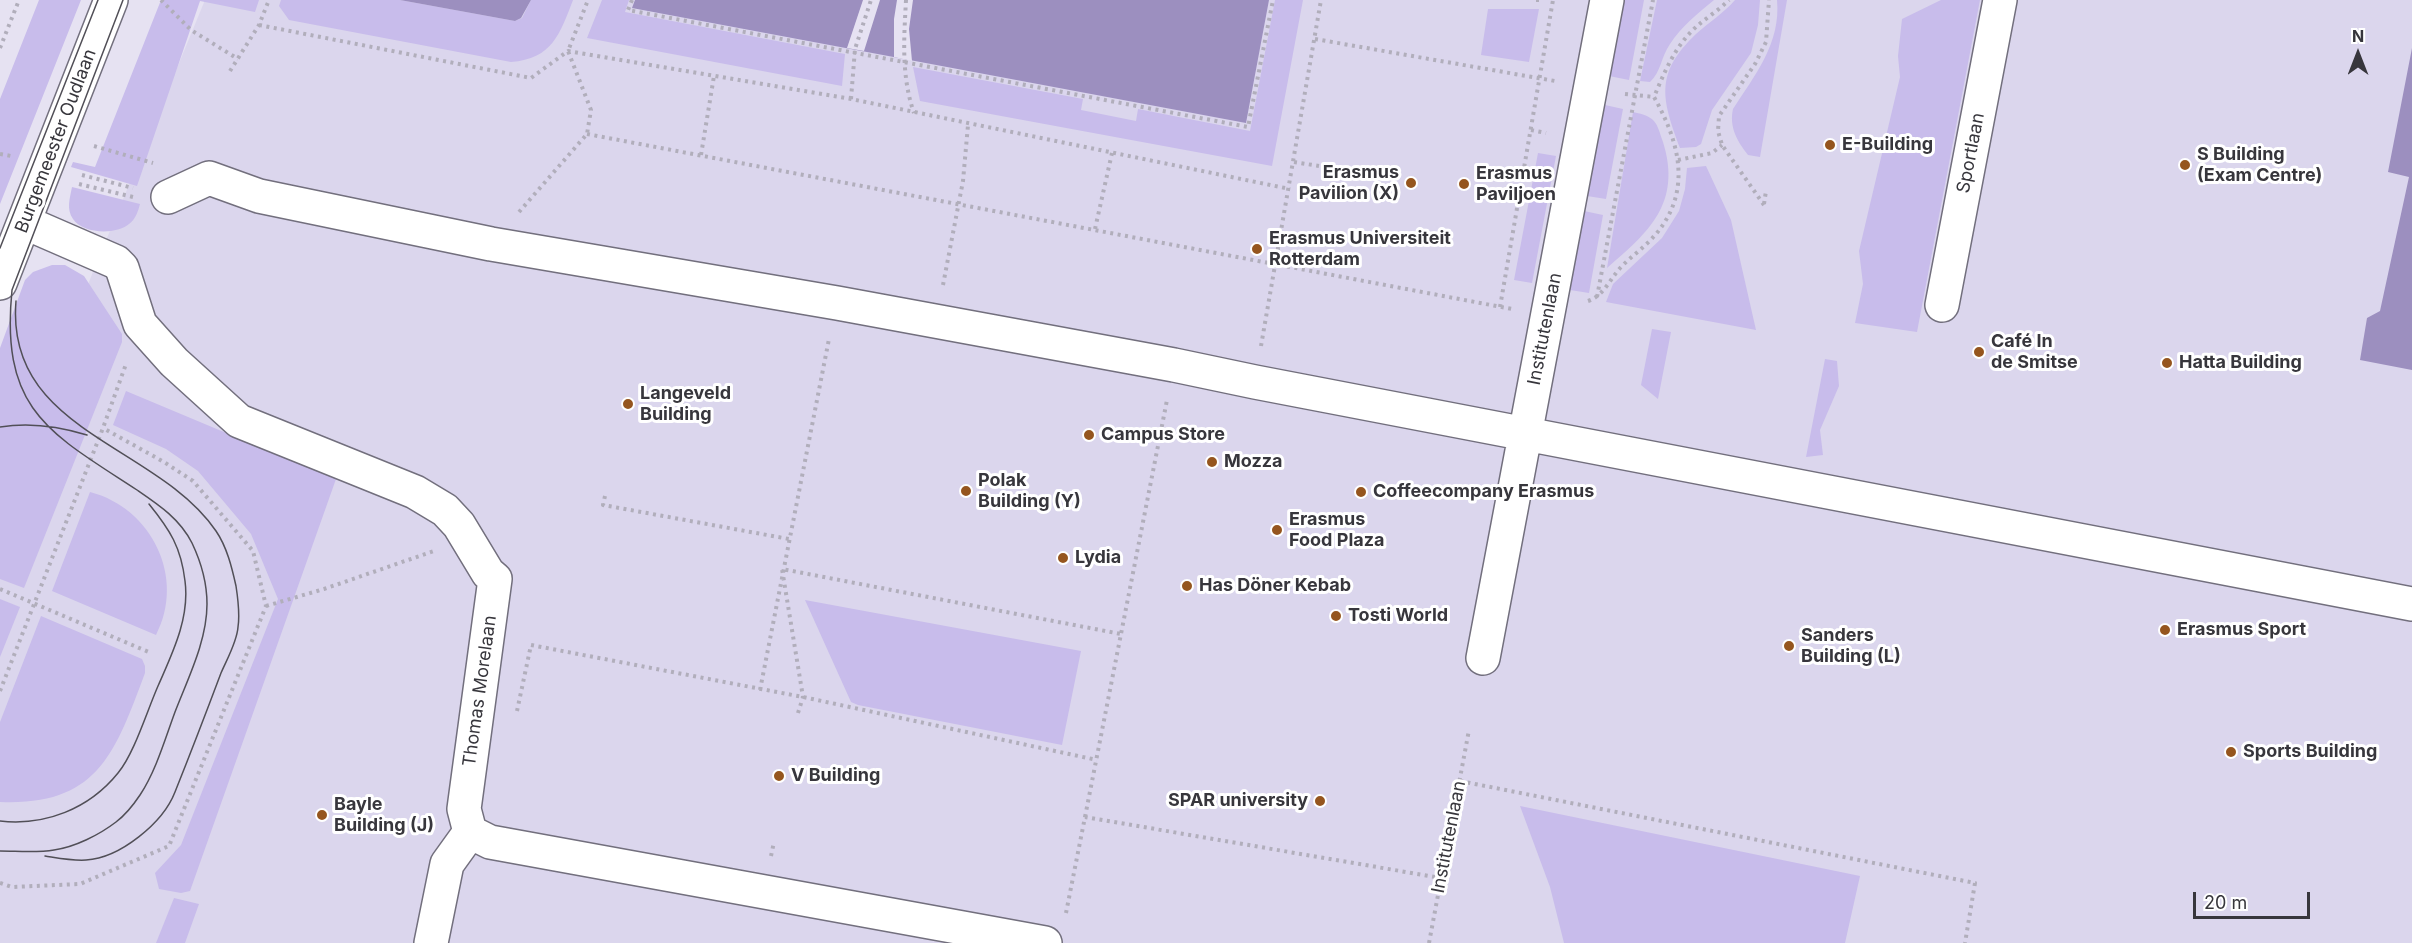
<!DOCTYPE html>
<html>
<head>
<meta charset="utf-8">
<style>
	body { margin:0 }
	#map { position:relative; width:2412px; height:943px; overflow:hidden; background:#e6e2f2; font-family:Inter,sans-serif }
	canvas { display:block }
	.north { position:absolute; left:2328px; top:24px; width:60px; height:60px; -webkit-text-stroke:4px #fff; paint-order:stroke; rotate:0deg; font-size:16px; font-weight:700; line-height:24px; text-align:center; color:#37363c }
	.north::after { content:''; display:block; margin:auto; width:21px; height:27px; background:#37363c; clip-path:polygon(50% 0,100% 100%,50% 72%,0 100%) }
	.scale { position:absolute; left:2193px; top:892px; width:117px; height:27px; box-sizing:border-box; border:3px solid #37363c; border-top:0; padding-left:8px; font-size:18px; line-height:21px; white-space:nowrap; color:#37363c; -webkit-text-stroke:4px #fff; paint-order:stroke }
</style>
</head>
<body>
<div id="map">
<canvas width="2412" height="943"></canvas>
<div class="north">N</div>
<div class="scale">20 m</div>
</div>
<script>
const ctx = document.querySelector('canvas').getContext('2d');
ctx.lineJoin = 'round';
function fillPath(path, color) {
  ctx.fillStyle = color;
  ctx.fill(path, 'evenodd');
}
function stroke(path, color, width, dash) {
  ctx.strokeStyle = color;
  ctx.lineWidth = width;
  ctx.lineCap = dash ? 'butt' : 'round';
  ctx.setLineDash(dash || []);
  ctx.stroke(path);
}
function write(font, color, halo, rows, align = 'center') {
  ctx.font = font + ' Inter,sans-serif';
  ctx.lineWidth = 6;
  ctx.setLineDash([]);
  ctx.textBaseline = 'middle';
  ctx.strokeStyle = halo;
  ctx.fillStyle = color;
  for (const [text, x, y, turn = 0] of rows) {
    ctx.save();
    ctx.translate(x, y);
    ctx.rotate((+turn || 0) * Math.PI / 180);
    ctx.textAlign = isNaN(turn) ? turn : align;
    if (halo) ctx.strokeText(text, 0, 0);
    ctx.fillText(text, 0, 0);
    ctx.restore();
  }
}
const built = new Path2D(`
	M205,0H2412V943H0V498Z`);
const green = new Path2D(`
	M39,0H81L0,204V99Z
	M161,0H259L255,12L200,1L137,186L71,167L73,162L95,167Z
	M281,0H400L515,21L522,18L531,0H573C560,34 552,59 511,62L289,20L279,6Z
	M602,0H629L625,12L845,54L842,86L587,38Z
	M1275,0H1303L1272,166L920,101L913,67L1083,99L1081,110L1136,121L1138,109L1250,131Z
	M1624,0H1644L1629,80L1609,76Z
	M1657,0H1714C1698,13 1681,27 1670,44C1661,57 1661,72 1650,82L1640,81Z
	M1735,0H1760L1758,25L1751,53L1712,110L1701,144L1696,147L1680,148C1662,99 1654,74 1696,34C1709,22 1724,13 1735,0Z
	M1777,0H1787L1760,157L1748,155C1737,141 1729,127 1733,109C1755,75 1781,43 1777,0Z
	M1941,0H1980L1917,332L1855,323L1863,284L1859,251L1900,77L1898,56L1902,19Z
	M1488,9H1539L1529,62L1481,55Z
	M1605,105L1623,109L1606,199L1587,196Z
	M1633,112C1656,117 1656,121 1663,142C1682,203 1649,232 1607,268Z
	M1538,153L1556,156L1532,283L1514,280Z
	M1706,166L1731,220L1756,330L1606,302L1613,284L1662,238L1679,211L1685,189L1687,168Z
	M72,187L140,204C138,211 136,219 129,224C116,235 83,234 73,219C66,209 70,198 72,187Z
	M1584,211L1603,215L1589,293L1570,290Z
	M52,265H65L84,276L122,334V342L24,588L0,579V348L25,280L33,272Z
	M1652,329L1671,332L1658,399L1641,385Z
	M1825,359L1837,361L1839,386L1820,430L1823,455L1806,457Z
	M126,391L336,479L190,891L181,893L159,889L155,873L181,845L278,599L251,534L198,471L166,449L113,425Z
	M90,492C152,508 186,578 156,635L52,591Z
	M0,599L20,607L0,657Z
	M805,600L1081,651L1062,745L858,705L851,702Z
	M41,616L142,659L145,666V673C115,753 98,806 0,802V722Z
	M1520,806L1860,876L1845,943H1564L1550,887Z
	M174,898L199,904L185,943H156Z`);
const water = new Path2D(`
	M400,0H531L521,18L515,21Z
	M635,0H1269L1246,123L632,8Z
	M2412,48V370L2360,360L2367,318L2380,311L2409,177L2388,172Z`);
const pier = new Path2D(`
	M863,0H880L864,51L847,48Z
	M897,0H913L909,29L912,61L894,57V19Z`);
const path = new Path2D(`
	M161,0L191,30L238,59
	M632,0L628,10L1248,127L1273,0
	M906,0C904,38 901,76 914,113
	M1536,0H1539
	M259,25L531,78L568,51L851,99L1290,189
	M1315,39L1555,81
	M0,48L19,0
	M230,71L259,25L269,0
	M1625,94L1654,97
	M851,99L855,49L871,0
	M1531,130L1546,133
	M587,134L1512,309
	M94,146L153,163
	M0,154L11,156
	M701,155L714,76
	M1678,160L1712,153L1722,145
	M1294,162L1319,166
	M82,175L133,188
	M79,184L133,197
	M1764,204L1766,191
	M1764,205L1722,145L1718,131L1719,116L1755,64L1766,42L1769,0
	M519,212L587,134L591,110L568,51L588,0
	M1095,229L1112,153
	M943,285L963,181L968,125
	M1597,297L1653,0
	M1588,301C1605,295 1610,278 1622,266C1633,255 1646,246 1656,234C1692,191 1680,143 1654,97C1664,73 1675,46 1696,27C1706,18 1719,10 1729,0
	M1500,307L1553,0
	M1261,346L1321,0
	M605,496L603,505L789,539
	M0,589L151,653
	M266,606L324,589L434,551
	M760,690L829,339
	M0,691L103,428L126,364
	M517,711L531,645L803,697L1097,760
	M798,713L803,697L782,569L1121,634
	M1460,781L1975,883L1965,943
	M1085,817L1167,400
	M771,856L774,842
	M0,883L12,887L80,884L169,846L266,606L253,551L193,481L164,462L103,428
	M1066,913L1085,817L1441,878
	M1429,943L1469,730`);
const minor = new Path2D(`
	M168,197L209,178L259,196L491,244L837,303L1174,365L1255,382L2412,604
	M24,222L116,262L122,268L140,324L174,362L239,421L415,492L445,510L459,525L488,573L495,579L464,809L470,832L490,842L1045,943
	M0,283L111,0
	M1942,305L2000,0
	M1483,658L1607,0
	M431,943L447,864L470,832`);
const tram = new Path2D(`
	M0,248L98,0
	M16,301C5,432 157,444 216,531C227,547 232,568 236,586C238,599 240,614 238,627C237,642 227,659 221,673C206,713 191,752 175,792C163,823 120,858 86,860C73,861 58,858 45,856
	M0,427C30,422 58,426 87,435
	M0,821C45,826 89,809 118,773C134,754 147,711 158,686C172,654 190,618 185,581C181,547 170,530 149,504
	M0,851C17,851 37,853 54,850C75,847 99,835 116,822C124,816 134,804 140,795C156,771 165,739 175,712C188,678 207,641 207,604C207,583 201,562 192,543C180,519 159,505 137,490C50,433 0,411 12,290L123,0`);
const markers = [
	[1830,145,6,"#95551e"],
	[2185,165,6,"#95551e"],
	[1411,183,6,"#95551e"],
	[1464,184,6,"#95551e"],
	[1257,249,6,"#95551e"],
	[1979,352,6,"#95551e"],
	[2167,363,6,"#95551e"],
	[628,404,6,"#95551e"],
	[1089,435,6,"#95551e"],
	[1212,462,6,"#95551e"],
	[966,491,6,"#95551e"],
	[1361,492,6,"#95551e"],
	[1277,530,6,"#95551e"],
	[1063,558,6,"#95551e"],
	[1187,586,6,"#95551e"],
	[1336,616,6,"#95551e"],
	[2165,630,6,"#95551e"],
	[1789,646,6,"#95551e"],
	[2231,752,6,"#95551e"],
	[779,776,6,"#95551e"],
	[1320,801,6,"#95551e"],
	[322,815,6,"#95551e"]
];
const streetNames = [
	["Burgemeester Oudlaan",56,141,-69],
	["Sportlaan",1971,153,-79],
	["Institutenlaan",1545,329,-79],
	["Thomas Morelaan",480,691,-82],
	["Institutenlaan",1449,837,-79]
];
const poiNames = [
	["E-Building",1842,145],
	["S Building",2197,155],
	["(Exam Centre)",2197,176],
	["Erasmus",1399,173,"right"],
	["Pavilion (X)",1399,194,"right"],
	["Erasmus",1476,174],
	["Paviljoen",1476,195],
	["Erasmus Universiteit",1269,239],
	["Rotterdam",1269,260],
	["Café In",1991,342],
	["de Smitse",1991,363],
	["Hatta Building",2179,363],
	["Langeveld",640,394],
	["Building",640,415],
	["Campus Store",1101,435],
	["Mozza",1224,462],
	["Polak",978,481],
	["Building (Y)",978,502],
	["Coffeecompany Erasmus",1373,492],
	["Erasmus",1289,520],
	["Food Plaza",1289,541],
	["Lydia",1075,558],
	["Has Döner Kebab",1199,586],
	["Tosti World",1348,616],
	["Erasmus Sport",2177,630],
	["Sanders",1801,636],
	["Building (L)",1801,657],
	["Sports Building",2243,752],
	["V Building",791,776],
	["SPAR university",1308,801,"right"],
	["Bayle",334,805],
	["Building (J)",334,826]
];
fillPath(built, '#dbd6ed');
fillPath(green, '#c8bceb');
fillPath(water, '#9c8fbf');
fillPath(pier, '#e6e2f2');
stroke(minor, '#726f7d', 36);
stroke(path, '#b1aebb', 4, [3, 4.5]);
stroke(minor, '#fff', 33);
stroke(tram, '#514f57', 1.5);
for (const [x, y, r, color] of markers) {
  const dot = new Path2D();
  dot.arc(x, y, r, 0, 2 * Math.PI);
  ctx.fillStyle = color;
  ctx.fill(dot);
  stroke(dot, '#fff', 2);
}
write('18px', '#37363c', '#fff', streetNames);
write('bold 18px', '#37363c', '#fff', poiNames, 'left');
</script>
</body>
</html>
